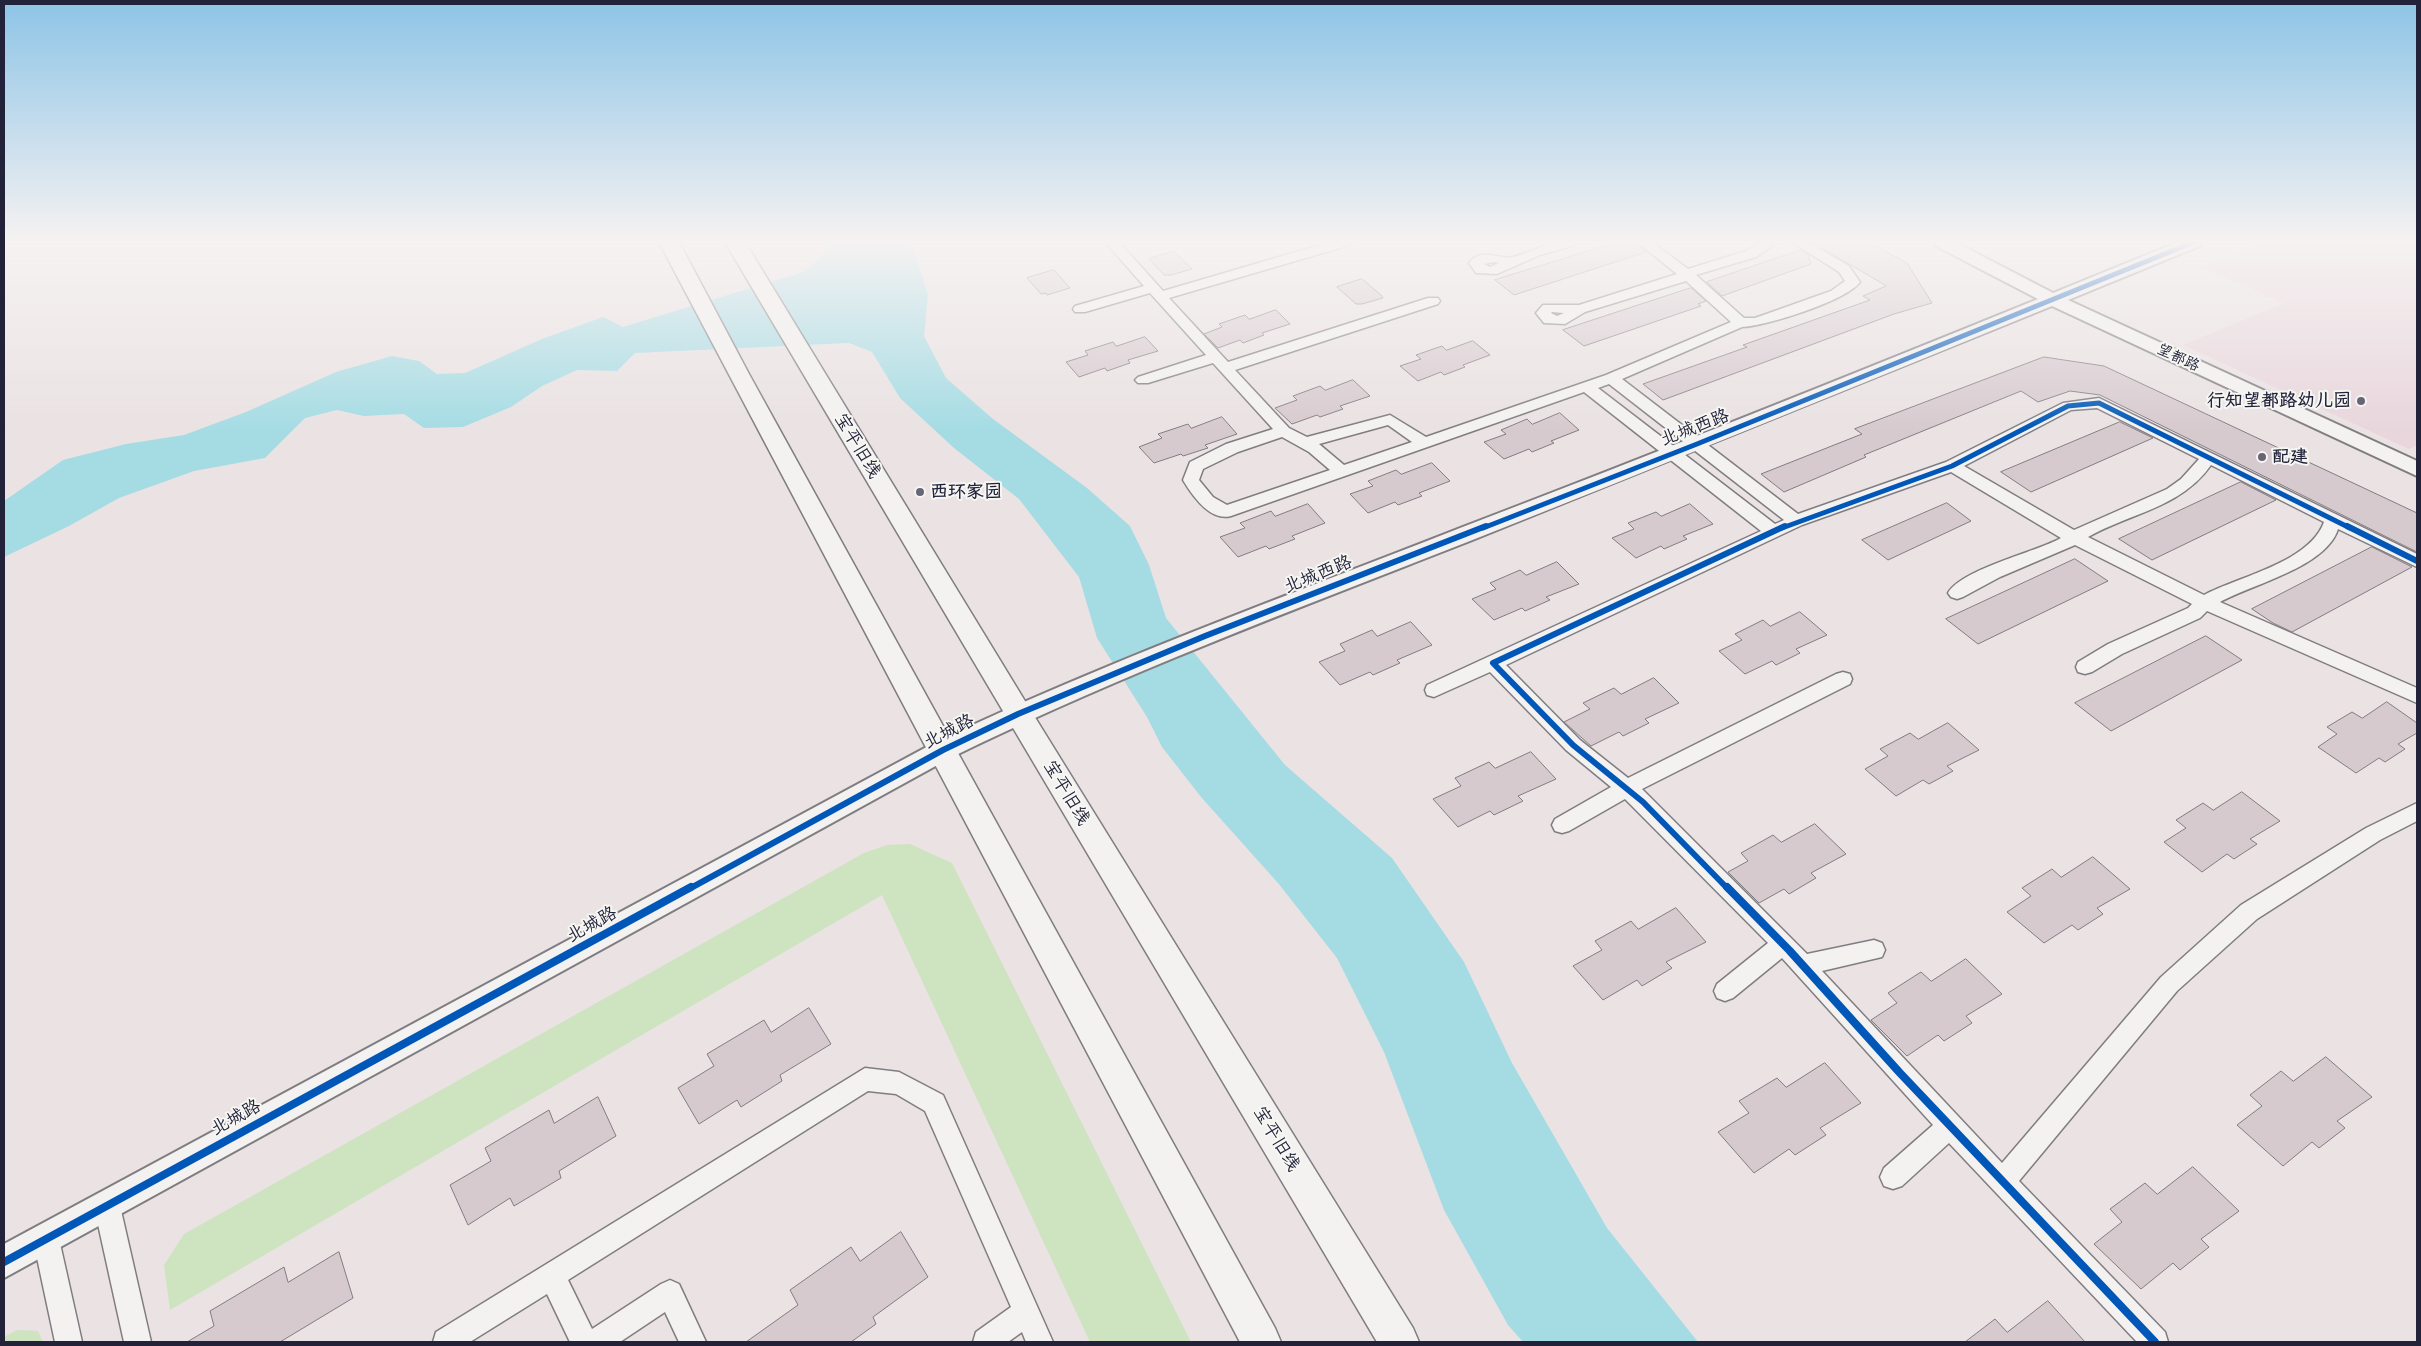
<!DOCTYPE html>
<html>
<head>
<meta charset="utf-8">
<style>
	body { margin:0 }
	#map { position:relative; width:2421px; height:1346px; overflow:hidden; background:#eae2e3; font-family:"Shantell Sans",sans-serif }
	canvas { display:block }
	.frame { position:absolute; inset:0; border:5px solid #22223b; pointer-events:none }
</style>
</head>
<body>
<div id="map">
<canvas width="2421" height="1346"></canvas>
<div class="frame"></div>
</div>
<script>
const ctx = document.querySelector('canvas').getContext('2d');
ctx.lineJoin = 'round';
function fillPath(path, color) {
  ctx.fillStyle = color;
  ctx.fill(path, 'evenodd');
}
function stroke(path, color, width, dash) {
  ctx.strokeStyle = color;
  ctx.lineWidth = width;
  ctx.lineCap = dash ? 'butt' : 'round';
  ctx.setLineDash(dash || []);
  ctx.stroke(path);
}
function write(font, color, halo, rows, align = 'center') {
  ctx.font = font + ' "Shantell Sans","LXGW WenKai TC",sans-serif';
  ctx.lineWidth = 4;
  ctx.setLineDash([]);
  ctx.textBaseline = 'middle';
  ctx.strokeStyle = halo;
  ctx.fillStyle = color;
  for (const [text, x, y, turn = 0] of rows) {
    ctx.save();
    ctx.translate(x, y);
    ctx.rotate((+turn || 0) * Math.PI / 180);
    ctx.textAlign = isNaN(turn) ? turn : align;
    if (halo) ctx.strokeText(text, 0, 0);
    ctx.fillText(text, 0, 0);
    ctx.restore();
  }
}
const built = new Path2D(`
	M2263,242H2417V445L2409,449L2183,345L2284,303L2201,267Z`);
const green = new Path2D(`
	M910,844L952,863L1191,1342H1090L882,895L170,1310L164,1265L184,1234L864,853L887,845Z
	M17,1330L38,1331L43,1342H4V1337Z`);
const water = new Path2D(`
	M827,242H908L915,252L928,295L924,336L946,378L993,419L1087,488L1130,526L1149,565L1166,618L1285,765L1392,858L1464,962L1512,1063L1607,1228L1698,1342H1523L1508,1325L1444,1210L1384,1052L1337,958L1278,883L1201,797L1162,747L1147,717L1097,638L1079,577L1019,499L954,448L900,398L872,352L849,343L635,353L617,371L577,370L542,386L511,407L463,427L424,428L404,414L364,416L337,410L305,418L265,458L194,471L119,498L69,526L4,557V501L63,460L126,444L184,435L246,412L336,372L392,356L419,361L437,374L465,373L542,339L603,317L623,327L803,272L822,257Z`);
const building = new Path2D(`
	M1618,242H1635L1646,252L1514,295L1495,280Z
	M1812,242H1868L1907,263L1932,303L1894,314L1663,400L1643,384L1747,347L1743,345L1870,300L1863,296L1886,286Z
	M1801,250L1808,254L1811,264L1722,296L1707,282Z
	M1174,251L1192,269L1171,275H1164L1149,259Z
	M1054,270L1070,288L1047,295L1046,293L1041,294L1027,278Z
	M1362,279L1381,295L1383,298L1362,304H1356L1337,287Z
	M1691,288L1706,301L1698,304L1701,306L1584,346L1563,330Z
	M1276,310L1290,324L1262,333L1264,335L1243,343L1240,340L1218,348L1204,334L1222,327L1219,324L1245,315L1249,319Z
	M1145,337L1158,351L1128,360L1130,363L1107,371L1105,368L1079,377L1066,362L1088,355L1085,351L1113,342L1116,346Z
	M1473,341L1490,355L1463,365L1465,367L1444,375L1441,372L1418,381L1400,366L1421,359L1416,355L1442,346L1446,350Z
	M2044,357L2104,366L2417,513V552L2100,395L2070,391L2038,402L2021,391L1864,455L1866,457L1784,492L1761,474L1862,434L1855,429Z
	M1353,380L1370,396L1340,406L1343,409L1320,417L1317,415L1292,424L1275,408L1297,400L1293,396L1320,386L1325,390Z
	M1560,413L1579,430L1551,441L1554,443L1532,452L1529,449L1504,459L1484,442L1506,434L1501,430L1527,419L1532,424Z
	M1222,417L1237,434L1205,445L1208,448L1183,456L1181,454L1154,463L1139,447L1162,438L1158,434L1188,424L1191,428Z
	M2120,422L2153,438L2031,492L2001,472Z
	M1432,463L1450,481L1419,493L1422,496L1398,505L1395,502L1368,513L1350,494L1373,486L1368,481L1396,470L1401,474Z
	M2241,482L2276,500L2152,560L2119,539Z
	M1947,503L1971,521L1888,560L1862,540Z
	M1308,504L1325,523L1292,536L1295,539L1269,549L1266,546L1238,557L1220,537L1245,528L1240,523L1271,511L1275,516Z
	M1690,504L1713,524L1683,536L1687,539L1664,549L1661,546L1636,558L1612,538L1634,529L1628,523L1656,512L1661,516Z
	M2372,547L2412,567L2292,632L2273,623L2252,609Z
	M2075,559L2108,581L1978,644L1946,619Z
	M1557,562L1579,584L1546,597L1550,600L1525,611L1522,608L1494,620L1472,599L1496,589L1490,583L1520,570L1526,575Z
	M1800,612L1827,635L1796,649L1800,653L1776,665L1772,661L1745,674L1719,651L1742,640L1735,634L1763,620L1770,626Z
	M1411,622L1432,645L1397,660L1400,663L1373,675L1370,672L1340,685L1319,662L1345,651L1340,644L1372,630L1377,636Z
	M2206,636L2242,660L2111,731L2075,703Z
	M1654,678L1679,703L1645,719L1649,723L1623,736L1619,732L1591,746L1564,722L1590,709L1583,703L1614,688L1621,694Z
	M2387,702L2417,723V733L2398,744L2405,749L2385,762L2379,758L2356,773L2318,747L2337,734L2327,727L2352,712L2362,718Z
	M1948,723L1979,750L1947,766L1953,771L1929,784L1923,780L1896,796L1865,769L1888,756L1880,749L1910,733L1918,739Z
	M1531,752L1556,779L1518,796L1523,801L1494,815L1490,811L1458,827L1433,799L1461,786L1455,778L1489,762L1495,768Z
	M2242,792L2280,821L2250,839L2257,844L2234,859L2227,854L2202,872L2164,842L2186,828L2176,820L2203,803L2213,810Z
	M1815,824L1846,854L1811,873L1816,878L1789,894L1784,889L1759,903L1728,872L1748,861L1741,853L1773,835L1781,842Z
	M2093,857L2130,889L2097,908L2103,914L2078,930L2072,925L2044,943L2007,912L2031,896L2022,888L2052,869L2061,877Z
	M1676,908L1706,942L1666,962L1672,968L1642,986L1637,980L1603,1000L1573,966L1602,950L1595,941L1631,921L1638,929Z
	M1966,959L2002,994L1966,1016L1972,1023L1944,1041L1938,1035L1907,1056L1871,1020L1897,1003L1888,993L1921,972L1931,981Z
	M809,1008L831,1044L780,1075L782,1081L741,1107L737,1100L699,1124L678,1088L714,1066L707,1054L764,1020L771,1032Z
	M2326,1057L2372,1097L2337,1121L2345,1128L2319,1148L2312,1142L2283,1166L2237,1125L2262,1106L2250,1095L2281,1071L2293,1081Z
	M1825,1063L1861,1103L1820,1128L1826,1135L1795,1155L1789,1149L1754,1173L1718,1132L1749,1113L1739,1101L1777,1078L1786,1087Z
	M598,1097L616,1136L559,1171L561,1178L514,1206L510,1198L468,1225L450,1185L491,1161L485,1148L549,1110L554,1123Z
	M2193,1167L2239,1211L2201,1239L2209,1247L2180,1270L2173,1263L2141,1289L2094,1244L2122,1222L2110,1209L2145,1183L2157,1194Z
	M901,1232L928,1277L873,1317L876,1324L851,1342H746L798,1305L790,1290L851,1247L860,1261Z
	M339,1252L353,1298L280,1342H187L214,1326L210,1311L284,1267L288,1282Z
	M2048,1301L2085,1342H1965L1995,1319L2007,1332Z`);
const minor = new Path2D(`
	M1105,242H1119L1163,291L1330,242H1351L1350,245L1169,298L1228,362L1428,298H1438L1440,301L1438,304L1235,370L1289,428L1307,437L1390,415L1426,437L1606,375L1731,322L1686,281L1585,312L1565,324L1544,323L1536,313L1543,305H1579L1677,274L1637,242H1652L1688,269L1746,251L1762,242H1778L1756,257L1696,275L1744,318H1755L1831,291L1845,281L1839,272L1792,242H1808L1849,266L1860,282C1846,301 1766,326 1742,327L1622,379L1798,514L1946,462L2063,403L2099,398L2417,554V567L2338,529C2326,567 2253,584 2220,602L2417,688V703L2207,611L2200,618L2122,654L2092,672L2085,674L2078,672L2076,667L2078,662L2108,644L2188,608L2192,604L2075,545L2000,577L1963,597L1957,599L1951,597L1948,593C1962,569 2036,552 2061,538L1951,472L1802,525L1506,665L1580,740L1628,778L1836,674L1843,672L1850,674L1852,679L1850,684L1642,789L1807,954L1874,940L1882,943L1885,950L1882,957L1822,971L2002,1163L2161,977L2241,905L2366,828L2417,803V821L2380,840L2257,919L2177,991L2019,1181L2165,1332L2168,1342H2137L1949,1143L1902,1186L1893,1189L1884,1186L1880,1177L1884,1168L1933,1125L1782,958L1733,998L1725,1001L1717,998L1714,991L1717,984L1768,943L1625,799L1569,831L1562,833L1555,831L1552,825L1555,819L1611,787L1566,750L1490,672L1434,697L1427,695L1425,690L1427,685L1761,531L1584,392L1231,516C1210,522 1192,495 1183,480L1190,462L1226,444L1273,429L1213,363L1148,383H1138L1135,380L1138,377L1206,355L1150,293L1085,312H1075L1073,309L1075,306L1144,286ZM1551,313L1552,312L1564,313L1557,316ZM1609,384L1784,520L1775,524L1598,388ZM2097,408L2199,459L2181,479L2167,489L2074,530L1964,466L2071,410ZM1388,425L1412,442L1344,465L1319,444ZM1282,437L1309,452L1330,470L1227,505L1213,497L1199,480L1203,469L1238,452ZM2211,465L2324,522C2310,562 2240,576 2204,595L2088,537C2130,513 2181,508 2211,465Z
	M1554,242H1576L1575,245L1540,255L1497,274L1476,273L1469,263C1481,247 1498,260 1513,257C1525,254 1542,246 1554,242ZM1494,262L1499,263L1490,267L1484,264Z
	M865,1068L899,1072L943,1095L1053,1342H1026L1022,1332L1008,1342H973L976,1332L1011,1307L925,1111L896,1094L868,1091L568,1280L592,1329L661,1284L670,1280L679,1284L706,1342H679L665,1312L620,1342H570L547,1294L470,1342H433L436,1332Z
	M107,1193L116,1197L120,1206L151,1342H124L94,1206L98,1197Z
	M46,1226L55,1230L59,1239L82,1342H55L33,1239L37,1230Z`);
const tertiary = new Path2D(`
	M1934,242H1955L2053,293L2178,242H2202L2200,246L2068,300L2417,461V476L2052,306C1859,385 1665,464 1470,541C1296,609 1120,675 952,757L4,1278V1244L934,743C1105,662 1284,597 1460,528C1654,454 1846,377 2038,299L1936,246Z`);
const primary = new Path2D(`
	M659,242H679L749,374L1275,1328L1281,1342H1240Z
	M725,242H745L1028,706L1413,1328L1419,1342H1377Z`);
const cyclewayFar2 = new Path2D(`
	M1483,528L1697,444L2194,242
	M1782,528L1952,466L2068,406L2099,403L2350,528`);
const cyclewayFar1 = new Path2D(`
	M2347,526L2417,561
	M689,889L943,750L1018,714L1205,636L1486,526
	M1728,889L1643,802L1573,745L1493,663L1785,526`);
const cycleway = new Path2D(`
	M1727,887L1789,950L1900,1073L2155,1342
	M4,1262L691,887`);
const markers = [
	[2361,401,5,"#686576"],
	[2262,457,5,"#686576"],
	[920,492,5,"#686576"]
];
const farStreetnames = [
	["望都路",2178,358,25]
];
const poiNames = [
	["行知望都路幼儿园",2351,401,"right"],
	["配建",2272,457],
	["西环家园",930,492]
];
const streetNames = [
	["北城西路",1695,428,-21],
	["宝平旧线",857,446,59],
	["北城西路",1318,575,-22],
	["北城路",949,732,-27],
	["宝平旧线",1066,793,59],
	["北城路",592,925,-29],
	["北城路",236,1118,-29],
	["宝平旧线",1276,1139,59]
];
fillPath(built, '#e8d6dc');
fillPath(green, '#cee4c0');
fillPath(water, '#a5dce4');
fillPath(building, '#d7cacf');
stroke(building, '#807d82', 1);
stroke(minor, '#807d82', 3);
stroke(tertiary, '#807d82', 4);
stroke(primary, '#807d82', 3);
fillPath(minor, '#f3f2f1');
fillPath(tertiary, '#f3f2f1');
fillPath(primary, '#f3f2f1');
stroke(cyclewayFar2, '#0057b8', 5);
stroke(cyclewayFar1, '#0057b8', 6);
stroke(cycleway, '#0057b8', 8);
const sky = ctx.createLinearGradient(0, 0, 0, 431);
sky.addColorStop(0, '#8dc4e6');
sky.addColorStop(0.56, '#f6f2f2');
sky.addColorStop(1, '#f6f2f200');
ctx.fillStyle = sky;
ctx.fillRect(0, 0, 2421, 431);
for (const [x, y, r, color] of markers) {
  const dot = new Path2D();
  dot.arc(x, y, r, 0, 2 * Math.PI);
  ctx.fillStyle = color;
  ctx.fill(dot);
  stroke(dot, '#f6f6f2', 2);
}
write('15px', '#22223b', '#f6f6f2', farStreetnames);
write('bold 18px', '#22223b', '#f6f6f2', poiNames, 'left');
write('18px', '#22223b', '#f6f6f2', streetNames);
</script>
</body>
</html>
